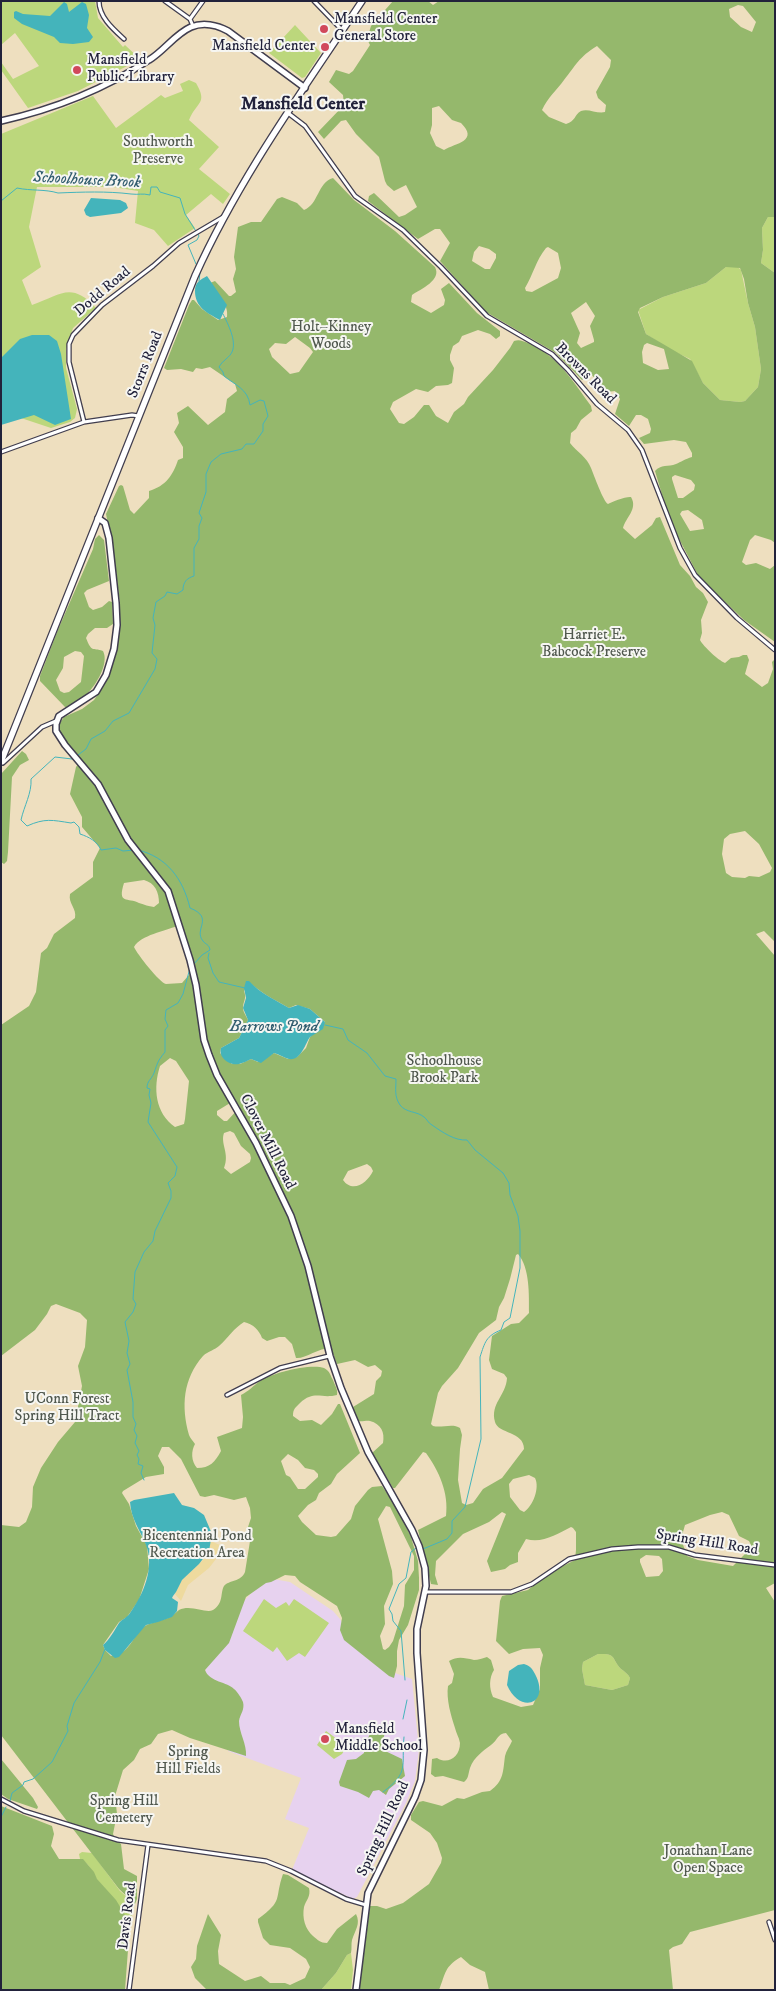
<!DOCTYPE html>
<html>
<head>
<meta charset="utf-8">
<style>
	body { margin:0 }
	#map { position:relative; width:776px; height:1991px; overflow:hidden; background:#eedfbf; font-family:"IM FELL DW Pica",serif }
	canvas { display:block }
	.frame { position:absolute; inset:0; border:2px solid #22223b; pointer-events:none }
</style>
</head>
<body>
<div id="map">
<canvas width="776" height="1991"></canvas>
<div class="frame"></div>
</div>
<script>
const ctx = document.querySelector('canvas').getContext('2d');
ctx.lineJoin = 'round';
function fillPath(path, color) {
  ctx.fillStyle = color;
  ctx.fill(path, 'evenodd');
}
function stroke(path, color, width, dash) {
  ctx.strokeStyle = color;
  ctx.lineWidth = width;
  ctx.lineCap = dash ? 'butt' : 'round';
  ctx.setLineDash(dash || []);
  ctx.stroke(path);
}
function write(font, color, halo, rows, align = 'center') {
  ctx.font = font + ' "IM FELL DW Pica",serif';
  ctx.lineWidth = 4;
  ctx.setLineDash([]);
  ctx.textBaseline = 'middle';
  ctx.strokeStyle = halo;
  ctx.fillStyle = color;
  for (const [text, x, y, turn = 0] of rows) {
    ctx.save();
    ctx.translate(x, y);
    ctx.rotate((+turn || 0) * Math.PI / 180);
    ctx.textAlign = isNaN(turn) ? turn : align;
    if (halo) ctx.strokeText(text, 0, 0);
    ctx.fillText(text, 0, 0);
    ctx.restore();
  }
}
const built = new Path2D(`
	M273,1579L290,1582L333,1611L340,1619L343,1624L395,1673L412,1679L419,1750L415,1781L406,1803L357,1897L353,1899L292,1870L309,1828L285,1819L301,1778L228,1751L231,1737L203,1679L206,1669L244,1601L259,1585Z`);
const green = new Path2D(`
	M1,1H95L98,18L123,47L125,45L142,61L139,63L137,61L78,91L28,108L1,70V62L13,79L39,66L15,33L1,45Z
	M295,25L321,53L305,77L302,78L269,53Z
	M189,80L196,83C208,104 197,101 189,120L219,147L199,169L230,194L223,204L211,194L186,215L195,228L168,246L154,230L135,223L138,191L113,187H37L29,227L41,267L22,280L32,305C61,295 71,281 96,308L73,328L66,349V368L77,409L75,418L70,422L51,428L21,418L1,424V134L93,96L116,128L161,95L165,98L183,91L180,84Z
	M773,216L775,217V273L761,263L763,250L762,228L768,217Z
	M726,267H738L741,270L748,303L755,327L761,369L758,387L745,401L740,402L720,400L703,383L690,359L671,350L646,334L638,310L663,297L706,283Z
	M264,1599L276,1608L286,1602L289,1606L294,1599L329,1623L305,1657L299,1653L287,1661L277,1647L273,1652L243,1631Z
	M598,1654C617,1653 611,1658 621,1669C625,1672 628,1674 630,1678L628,1685L612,1690L585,1685L582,1669L583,1662Z
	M326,1731L347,1746L342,1754L334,1759L317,1745Z
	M82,1852L92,1853L120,1891L135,1904L130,1923C121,1907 110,1894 98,1881C92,1873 90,1863 80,1859L79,1854Z
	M351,1953L353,1970L351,1990H321L336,1973L347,1955Z`);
const forest = new Path2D(`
	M393,1H428L433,5L439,1H775V217H768L762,228L763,250L761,263L775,273V543L771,540L755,535L750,540L742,562L746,565L756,563L770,569L775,565V642L744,620L699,577L677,535L666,508L655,471C661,464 668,467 676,464C681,462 685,459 692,457V453L686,442L674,440L644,444L639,438L650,433L651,429L648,419L641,415H636L629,426L615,414L620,399L615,391L607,392L591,374L582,380L556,353L486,312L440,261L450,243L440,229H435L418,239L368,201L369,196L374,193L399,217L405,215L417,207L406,185L394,191L387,185L385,181L379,157L356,134L346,120L341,121L324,139L318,132L344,105L343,95L329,82L336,70L349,74L353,71L370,45L367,39L371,26ZM738,5L743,6L756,22L752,32L741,27L730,17L729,9ZM597,46L611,60L610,67L596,92L598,98L606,105L605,112C597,114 588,108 581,111C574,115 576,121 566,124L549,117L542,110C548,97 556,91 564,80C576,65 579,57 597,46ZM439,106L452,120L461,123C479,141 456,143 444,150L436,146L430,133L432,125V108ZM479,246L489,249L496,254V258L490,269H485L472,261L474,252ZM548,247L558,253L561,268L558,278L532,292L526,291L525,288C533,275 536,260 546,248ZM726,267L740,268L744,279L748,303L755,327L761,369L758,387L745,401L740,402L720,400L703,383L692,361L646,334L638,312L640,308L663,297L706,283ZM586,302L595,316L590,326L594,340V342L581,348L577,343L580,333L571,313ZM647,343L664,349L669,369L658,370L643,363L642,352L644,345ZM675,475L691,480L695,485L694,490L683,498H678L672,479V477ZM688,510L702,520L704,529L690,531L680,514L682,511Z
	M333,178L354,200L395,231L435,267C442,280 421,289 412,295L411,302L431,313L444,305L445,300L441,289L449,283L477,313L500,331V336L496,339L490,334L478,330L462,336L459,342L453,346L450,355V360L454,368L452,383L448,385L436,386L428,392L416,389L393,402L390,409L399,423L404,424L414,417L424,405H429L436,416L448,423L454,412L464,404L468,397L493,370L510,348L514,341C519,339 523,341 528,343C558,356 573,381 591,406L592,411L581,420L576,429L571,433L570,443C577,452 587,457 591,468C594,475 603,501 608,504C611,502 627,496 631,497C638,509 626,517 623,528L635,539L652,525L656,518L660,517L680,565L690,576L696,587L703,593L708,602L701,620L702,633L700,640C704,647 718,660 725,663L731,658L739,657L743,655H747L749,660L745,674L762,687L768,683L773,669L772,662L775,659V942L764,931L756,934L775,956V1583L766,1588L775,1602V1910L690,1932L682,1944L673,1947L669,1950L673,1990H489L485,1972L470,1965L461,1957C444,1967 446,1973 439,1990H359L370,1906H377L386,1909L403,1903L429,1884L441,1863L442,1858L437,1843L430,1833L411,1820V1815L419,1802L423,1801L442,1806L457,1798L464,1799L482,1792L490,1791C504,1781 503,1771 505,1756C506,1751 510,1746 512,1741L506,1733C497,1734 498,1740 491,1745C483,1751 474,1757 470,1768C468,1774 469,1778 464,1782L443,1776L435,1777L431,1774L432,1759L437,1758C448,1765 460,1757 460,1743C459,1737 456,1733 455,1728C451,1716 446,1699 448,1686L452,1683L454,1674L449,1661C458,1656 464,1658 474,1660C478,1660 483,1658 487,1657L491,1660L494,1670C489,1678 489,1688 493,1697L521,1707L533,1705L540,1689V1668L543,1655L540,1648L523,1649L509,1654L496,1641L500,1601L502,1596L528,1590L547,1574L575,1560L576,1550V1532L573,1528L571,1527C557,1534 542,1544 526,1539L518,1553V1562L510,1565L505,1569L491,1572L487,1561L506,1514L502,1512L489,1522L463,1534L436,1561L435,1575L438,1585L431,1584L418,1530L446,1516C449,1493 439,1471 426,1453L423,1452L395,1488H393L372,1453L383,1443C385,1432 381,1424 370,1421C367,1420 362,1422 358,1421L353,1407L374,1394L376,1381L381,1376L382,1371L375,1365L368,1367L355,1360L337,1364L331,1348C318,1348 305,1359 296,1358L292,1344L285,1337H279L267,1341L262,1338C259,1330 253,1324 244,1322C234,1328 228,1338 219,1346C215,1350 208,1351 203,1356C183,1379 181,1406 189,1435C190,1438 193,1441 195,1444C191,1451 191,1461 197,1468C210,1468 215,1462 221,1451L217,1437L242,1428L243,1417L241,1395C249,1391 253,1386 260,1381C271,1373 311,1363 324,1368C330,1371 330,1375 333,1380C335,1386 338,1389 337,1395C321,1399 314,1390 300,1403C295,1408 293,1409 293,1416L300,1421L312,1420L321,1425L332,1414L338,1404H340L360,1453L337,1474L331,1484L319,1493L316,1500L308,1505L298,1516L302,1522L316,1535L331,1537L336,1536L351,1519L355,1506L368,1490L372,1487L382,1486L396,1506L411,1537L418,1561L419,1578V1590L408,1625L399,1640L397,1651V1666L394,1678L389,1676L344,1640L340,1630L342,1618L337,1606L300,1582L295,1576L285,1575L271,1582L266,1583L246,1597L229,1643L205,1670C209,1682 228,1682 234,1689C237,1691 242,1699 243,1702C245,1710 240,1714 239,1721C239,1733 247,1744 246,1756L190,1738L172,1730L158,1734L151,1744L140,1749L134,1760L123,1770L115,1796L117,1814L113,1834L115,1839L121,1844L124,1869L137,1876V1899L135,1904L119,1889L1,1735V1525L19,1527L26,1522L32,1507L33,1487L41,1468L58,1442L75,1422L82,1386L78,1366L85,1347L87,1320L80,1313L56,1304L51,1306L47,1314L35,1330L1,1356V1025L29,1006L36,992L41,953L47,948L54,934L75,918C77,908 68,904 70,894L93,877V862L100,848L82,827V817L70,794L76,767L81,760L62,736L60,731V723L64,717L82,709L94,700L103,687L113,664L119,636L120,603L113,548L106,514L119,486L121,485L123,486L130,510L134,514L149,498V491C166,486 173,475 178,460L183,458V447L174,432L179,423L177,413L188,406L208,425L225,412L227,399L237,391L235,384L210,367L202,369L196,368L193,372L181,369L167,370L164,368L189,305L192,300H194L202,309L218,320L227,317C229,304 217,294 210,283L215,281L229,296H231L236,292L233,279L236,269L234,257L238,227L251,222H261L277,199L282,197L297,203L304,210C319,204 317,183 333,178ZM295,337L310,348L313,352L299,372L290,374L272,357L269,349L275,343L286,344ZM745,831L759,844L772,868L770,872L759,877L749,876L745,878L732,877L726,873L722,854L724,839L730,834ZM144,880C155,883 159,892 159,903L154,907C148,906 145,905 139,903C128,897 117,905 124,883ZM177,926L181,927L184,931L195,968L182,983C177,983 171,984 166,984C160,983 137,954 134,947C141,935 165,931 177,926ZM249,982C261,993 275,1000 289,1008L296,1005L310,1009L325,1022L310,1037L306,1048L297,1057L288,1059L274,1053L258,1062L251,1059L240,1064H232L220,1053L221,1048L239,1038L248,1020C247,1017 243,1012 243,1008C243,1001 247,999 244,991ZM170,1058L176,1061L189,1081L185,1119L184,1124L175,1127C155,1113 153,1088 160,1066ZM235,1100L240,1107L227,1121H224L217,1115V1111ZM230,1131L234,1133L241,1146L250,1154L251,1158L250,1162L231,1174L224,1168C230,1153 220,1144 224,1133ZM367,1164L371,1167L373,1171C368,1182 353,1194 343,1180L348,1171ZM518,1254C530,1268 529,1295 529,1313L519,1323L511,1324L492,1336L489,1360L492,1369L504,1374L507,1378C506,1396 490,1403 495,1422C498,1434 524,1431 524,1449L502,1478L483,1489L473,1503L466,1505L462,1503L458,1480L460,1449L462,1435L460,1428C453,1423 442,1428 433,1426L431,1424L438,1393L442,1386L458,1368L479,1333L496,1320L499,1307L504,1298L510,1279L516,1255ZM162,1447H169L181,1459L200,1496L205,1497L214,1495L234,1500L246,1497L250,1508L251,1518L248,1527L251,1535L245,1572C241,1582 229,1580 224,1586C220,1593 224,1603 213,1610C206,1614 191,1604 179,1610C176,1612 174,1615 170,1617C164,1620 149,1623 145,1626C136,1632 133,1643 125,1650C122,1653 115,1654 111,1656L105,1650L103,1645L119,1622L127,1617L139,1600L149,1569L147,1546L136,1526L129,1504L122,1493L123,1491L146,1477L164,1474V1467L158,1456ZM288,1454L298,1460L305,1468L314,1470L318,1474V1477L305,1489H298L290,1477L286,1475L281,1461ZM529,1475L535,1478C540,1488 533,1506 524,1512L520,1510L510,1497L509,1484L513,1479ZM386,1506L390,1507L414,1556V1570L405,1585L404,1606L393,1641L389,1647L385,1650L383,1649L380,1636L385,1624L384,1606L393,1584L392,1571L378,1519ZM722,1512L729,1515L739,1536L749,1541L751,1545L750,1549L733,1566L698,1560L687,1556L681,1539L685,1525L710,1515ZM646,1555L659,1556L662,1559L663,1571L659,1576L646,1577L640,1562V1559ZM598,1654C617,1653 611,1658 621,1669C625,1672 628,1674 630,1678L628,1685L612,1690L585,1685L582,1669L583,1662Z
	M99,535L104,540L109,581L87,590L84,593L89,607L93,610L102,607L109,601L112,602L113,624L107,628H95L88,634L86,638C92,653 92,647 103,651C112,668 83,707 65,707L40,681V676L57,632L93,549L95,539ZM75,651L81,652L84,656L81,682L69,692L64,693L60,691L56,680L63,668L64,657Z
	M22,751L26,754L29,760L20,765L12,777L8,852L7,861L4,864L1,862V774Z
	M377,1727L383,1729L385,1732L381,1749L402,1759L405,1776L389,1789L386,1795L379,1790L373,1791L369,1798L358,1792L340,1786L339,1782L347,1760L356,1759L364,1753C365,1743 369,1732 377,1727Z
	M1,1759L33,1798L38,1807L37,1809L8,1799L1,1794Z
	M1,1806L52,1826L54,1834L51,1846L59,1859H83L94,1872L97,1879L116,1900L130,1923L125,1990H1Z
	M283,1874L288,1875L309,1888C311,1897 306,1900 304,1907C302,1918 305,1929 313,1936C318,1940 320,1943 327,1943L337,1929L356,1914C361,1924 355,1930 352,1940C351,1944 352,1948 351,1953L347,1955L336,1973L321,1990H207L195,1978L191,1967L196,1959L197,1946L208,1914L221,1935L218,1951L219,1964L245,1981L261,1976L270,1983H285L290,1985L305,1978L310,1967L306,1959L290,1948L270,1945L263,1938L258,1922V1919C284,1900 274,1900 283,1874Z`);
const sand = new Path2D(`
	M212,1537L213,1542L220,1545L216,1559L209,1568L188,1585L181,1601L175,1594L181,1581L206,1557Z`);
const water = new Path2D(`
	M64,2L67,4L69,12L82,2L86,4L89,15L87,28L93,37L89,42L73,44L60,43L54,37L22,24L14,18V12L16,11L23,14L50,16Z
	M91,198L120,200L126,203L128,208L121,213L90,217L86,215L84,210Z
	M207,276L227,305L220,320C207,313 195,307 195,291C195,282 200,280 207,276Z
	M32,335H49L57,341L61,354L71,419L55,425L34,415L1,425V358L20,339Z
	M246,981H249C260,993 275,1000 289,1008L298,1005L310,1009L325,1022L323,1029L310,1037C305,1044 301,1061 289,1059C284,1058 279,1054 274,1053L261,1063L251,1059C247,1061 243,1063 239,1064C230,1066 218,1058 221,1048L239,1038L248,1020L243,1008L246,998L244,988Z
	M174,1493L182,1505L194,1508L204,1515L212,1534L209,1551L199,1564L182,1580L176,1592L173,1596L172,1598L178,1602L177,1611L172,1617L158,1622L146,1625L119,1657L115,1658L105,1650L103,1645C110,1639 114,1631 119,1623C122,1619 127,1618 130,1613C143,1595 155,1568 146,1545C140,1530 131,1519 130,1502L134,1500Z
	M524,1664C530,1666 532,1668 535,1674C551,1704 520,1715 507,1685L509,1671L518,1665Z`);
const stream = new Path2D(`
	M1,201L17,188C31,191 45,189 58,193C82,192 107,191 131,194C139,195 142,193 150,195L151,187H157L160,192L180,198L185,214L199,236L197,240L188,245L196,264
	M199,281L200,272
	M78,755L86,749L91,739L105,731L113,721L129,713L155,669L157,659L152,653L155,625L153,618L156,602L165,596L167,592L177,594L183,590C183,582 187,578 194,576V548L199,539V526L202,518L199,513L206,492V474L211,462L221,454L242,449L246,444H254L263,431V424L268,416L264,401L260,400L250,405C248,389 235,385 224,376L223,372L219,367C222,361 230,357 232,352C237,341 228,324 223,314
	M72,759L55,757L31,779C32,793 24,806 21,820L27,826C45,818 52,820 71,823L74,822L79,827L80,834C89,837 97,841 101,850L116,848L123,851L134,850
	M138,850C167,857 183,879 190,908C215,918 193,929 203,941C206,945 209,944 210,950L202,955L194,964
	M209,953L208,958L213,973L219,982L245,988
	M325,1025L343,1029L348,1040L367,1053L385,1076L396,1079C396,1089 394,1096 400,1105C406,1113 417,1111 424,1117C427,1119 428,1123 432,1125C442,1132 455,1141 467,1140L475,1150L503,1173L509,1183L510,1195L518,1216L520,1231V1268L510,1318L504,1322L501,1330C486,1336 485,1342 480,1357L481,1439L465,1507L452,1521V1533L447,1539L423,1549
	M144,1480L141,1473L143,1466L138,1464L139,1459L137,1455L139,1451L135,1443L137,1436L134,1430L136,1424L133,1417V1402L127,1370L130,1364L127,1353L129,1341L125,1322L133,1312L136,1304L133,1299L135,1272L144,1252L153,1241L155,1231L171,1198V1191L168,1183L175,1176L177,1167L148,1122L151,1103L149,1095L150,1089L147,1088C147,1081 151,1080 154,1073C158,1062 157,1062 165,1052V1030L168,1026L165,1019L166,1010L178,1003L183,994L190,968
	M405,1680L401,1631L393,1621L392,1614L389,1609L399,1584L406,1578L411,1552L416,1548
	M403,1719L407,1700
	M383,1792C410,1772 401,1767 404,1737
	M10,1801L12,1793L23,1785L24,1782L33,1779L52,1762L68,1731L67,1726L74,1703L100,1662L105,1649
	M1,1817L6,1807`);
const street = new Path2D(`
	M99,1C99,17 113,29 124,39
	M165,1L190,19L193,26
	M314,1L342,30
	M190,19L203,1
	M288,113L305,126L355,196L403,230L441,267L487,316L552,354L568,370L597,404L628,430L642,450L680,548L695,575L737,618L775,650
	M84,422L69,362V344L73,335L102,305L153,266L179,243L223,217
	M1,452L84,422L132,415L139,416
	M3,763L42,727L56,721
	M227,1395L280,1368L329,1356
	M425,1592H511L532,1584L569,1559L612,1549L638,1547H669L695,1555L775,1565
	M1,1799L24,1811L118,1840L266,1861L291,1871L346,1899L366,1905
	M769,1922L775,1940
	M129,1990L148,1845`);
const secondary = new Path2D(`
	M1,121C55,109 103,90 149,60C164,51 175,34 191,27C203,22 217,25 228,31L305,88
	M98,518L105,523L109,538L116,603L117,625L114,649L106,675L96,692L59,716L56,724V731L65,745L98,784L128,840L168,891L190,960L196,985L204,1040L209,1055L217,1075L256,1143L291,1216L308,1266L330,1356L341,1388L368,1452L412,1530L419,1546L425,1568L426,1586L417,1629V1653L424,1750L421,1780L415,1797L368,1893L356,1990`);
const primary = new Path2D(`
	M1,762L195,276C239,178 303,90 362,1`);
const markers = [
	[324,29,5,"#d1495b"],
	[325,47,5,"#d1495b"],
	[77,70,5,"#d1495b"],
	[325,1739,5,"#d1495b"]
];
const poiNames = [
	["Mansfield Center",334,20],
	["General Store",334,37],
	["Mansfield Center",315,47,"right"],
	["Mansfield",87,61],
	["Public Library",87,78],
	["Mansfield",335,1730],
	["Middle School",335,1747]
];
const parkNames = [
	["Southworth",158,143],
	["Preserve",158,160],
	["Holt–Kinney",331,328],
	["Woods",331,345],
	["Harriet E.",594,636],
	["Babcock Preserve",594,653],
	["Schoolhouse",444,1062],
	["Brook Park",444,1079],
	["UConn Forest",67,1400],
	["Spring Hill Tract",67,1417],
	["Bicentennial Pond",197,1537],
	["Recreation Area",197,1554],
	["Spring",188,1753],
	["Hill Fields",188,1770],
	["Spring Hill",124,1802],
	["Cemetery",124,1819],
	["Jonathan Lane",708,1852],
	["Open Space",708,1869]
];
const streetNames = [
	["Dodd Road",103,292,-40],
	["Storrs Road",146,365,-68],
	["Browns Road",585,374,45],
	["Clover Mill Road",267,1142,63],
	["Spring Hill Road",707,1543,9],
	["Spring Hill Road",384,1829,-65],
	["Davis Road",128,1916,-83]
];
const waterNames = [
	["Schoolhouse Brook",87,181,3],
	["Barrows Pond",274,1028]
];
const quarterNames = [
	["Mansfield Center",303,105]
];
fillPath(built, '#e7d2ef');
fillPath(green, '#bcd77c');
fillPath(forest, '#95b86c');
fillPath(sand, '#eeda9e');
fillPath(water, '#44b4bb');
stroke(stream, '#44b4bb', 1);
stroke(street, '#413e4f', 5.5);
stroke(secondary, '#413e4f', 8);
stroke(primary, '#413e4f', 8);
stroke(street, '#fff', 3);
stroke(secondary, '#fff', 5);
stroke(primary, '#fff', 5.5);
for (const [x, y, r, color] of markers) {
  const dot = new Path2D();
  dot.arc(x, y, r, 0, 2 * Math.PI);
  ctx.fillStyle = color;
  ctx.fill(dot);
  stroke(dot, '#f6f6f2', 2);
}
write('15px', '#22223b', '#f6f6f2', poiNames, 'left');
write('15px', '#50584e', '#f6f6f2', parkNames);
write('15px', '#22223b', '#f6f6f2', streetNames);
write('italic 16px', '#305c6e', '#f6f6f2', waterNames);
write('bold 18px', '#22223b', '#f6f6f2', quarterNames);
</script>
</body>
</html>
